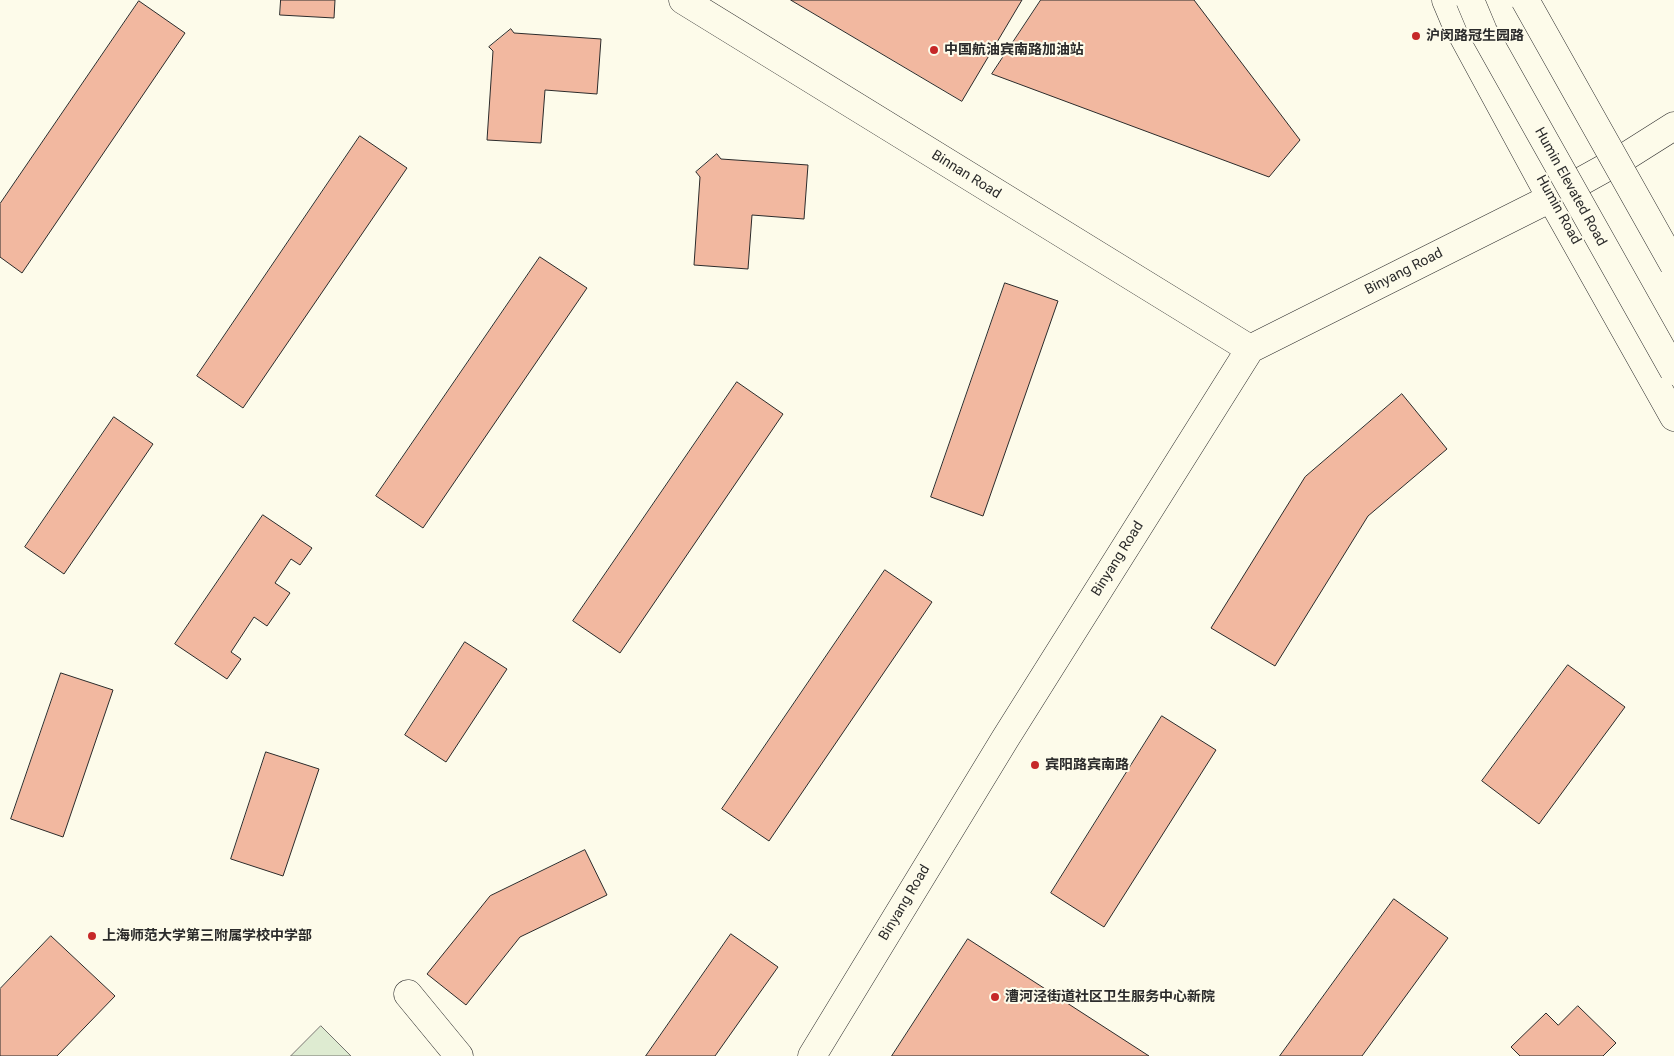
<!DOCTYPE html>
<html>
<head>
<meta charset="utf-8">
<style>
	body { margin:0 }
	canvas { display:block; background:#fdfbea }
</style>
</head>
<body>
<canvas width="1674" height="1056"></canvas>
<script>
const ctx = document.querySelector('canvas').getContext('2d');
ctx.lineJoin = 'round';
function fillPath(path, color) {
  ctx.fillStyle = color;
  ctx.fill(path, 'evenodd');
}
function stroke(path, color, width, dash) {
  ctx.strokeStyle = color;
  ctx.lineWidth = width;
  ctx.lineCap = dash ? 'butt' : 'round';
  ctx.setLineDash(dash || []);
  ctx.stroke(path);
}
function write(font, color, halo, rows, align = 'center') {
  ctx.font = font + ' Roboto,"Noto Sans SC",sans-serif';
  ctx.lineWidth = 4;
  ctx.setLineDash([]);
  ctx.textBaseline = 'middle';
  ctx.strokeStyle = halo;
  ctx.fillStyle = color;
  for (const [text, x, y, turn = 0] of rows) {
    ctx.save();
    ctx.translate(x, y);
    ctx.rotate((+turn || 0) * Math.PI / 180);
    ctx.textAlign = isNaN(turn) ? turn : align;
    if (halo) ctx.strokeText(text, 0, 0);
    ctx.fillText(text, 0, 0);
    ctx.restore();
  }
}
const green = new Path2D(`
	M321,1026L351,1056H291Z`);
const building = new Path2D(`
	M281,0H335L334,18L280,15Z
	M791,0H1022L962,101Z
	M1041,0H1194L1300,140L1269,177L992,74Z
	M139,1L185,33L22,273L0,257V204Z
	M511,29L514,33L601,39L597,94L545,90L541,143L487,140L493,51L489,47Z
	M360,136L407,168L243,408L197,376Z
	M717,154L721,159L808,165L804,219L752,215L748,269L694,265L700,177L696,172Z
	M540,257L587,288L423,528L376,496Z
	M1005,283L1058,301L983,516L931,497Z
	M737,382L783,414L620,653L573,621Z
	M1402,394L1447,449L1368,516L1275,666L1211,628L1305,477Z
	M114,417L153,444L64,574L25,547Z
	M263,515L312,548L300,565L291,559L275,583L290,593L267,626L254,617L231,652L241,659L227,679L175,644Z
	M885,570L932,602L769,841L722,809Z
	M465,642L507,669L446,762L405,735Z
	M1568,665L1625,707L1539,824L1482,781Z
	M61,673L113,690L63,837L11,819Z
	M1162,716L1216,750L1104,927L1051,893Z
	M266,752L319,769L283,876L231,859Z
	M585,850L607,895L520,937L466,1005L427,974L490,896Z
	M1394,899L1448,938L1362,1056H1280Z
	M731,934L778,967L715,1056H646Z
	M51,936L115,996L57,1056H0V989Z
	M968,939L1149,1056H892Z
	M1578,1006L1616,1043L1603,1056H1520L1511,1047L1546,1013L1558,1025Z`);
const minor = new Path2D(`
	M683,0L1250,349
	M408,994L459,1056
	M812,1056L1005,739L1250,349L1551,198L1625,157L1674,126`);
const major = new Path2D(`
	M1446,0L1454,19L1551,198L1674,417`);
const highwayBridge = new Path2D(`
	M1470,0L1483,31L1674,371
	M1525,0L1674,265`);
const markers = [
	[1416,36,5,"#c62828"],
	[934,50,5,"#c62828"],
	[1035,765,5,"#c62828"],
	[92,936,5,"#c62828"],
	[995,997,5,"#c62828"]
];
const poiNames = [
	["沪闵路冠生园路",1426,36],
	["中国航油宾南路加油站",944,50],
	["宾阳路宾南路",1045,765],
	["上海师范大学第三附属学校中学部",102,936],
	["漕河泾街道社区卫生服务中心新院",1005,997]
];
const streetNames = [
	["Binnan Road",966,175,32],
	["Humin Elevated Road",1570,187,61],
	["Humin Road",1558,210,61],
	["Binyang Road",1404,272,-27],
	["Binyang Road",1118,559,-58],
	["Binyang Road",905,903,-59]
];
fillPath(green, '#deebd1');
stroke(green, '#74746e', 1);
fillPath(building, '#f2b8a0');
stroke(building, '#2b2b2b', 1);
stroke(minor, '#2b2b2b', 29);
stroke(major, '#2b2b2b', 29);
stroke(minor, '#fdfbea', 28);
stroke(major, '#fdfbea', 28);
stroke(highwayBridge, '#2b2b2b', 29, []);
stroke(highwayBridge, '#fdfbea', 28);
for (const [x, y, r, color] of markers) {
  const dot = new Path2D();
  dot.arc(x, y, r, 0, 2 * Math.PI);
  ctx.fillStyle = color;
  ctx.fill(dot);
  stroke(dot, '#fdfbea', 2);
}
write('bold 14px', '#2b2b2b', '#fdfbea', poiNames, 'left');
write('14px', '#2b2b2b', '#fdfbea', streetNames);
</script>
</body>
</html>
